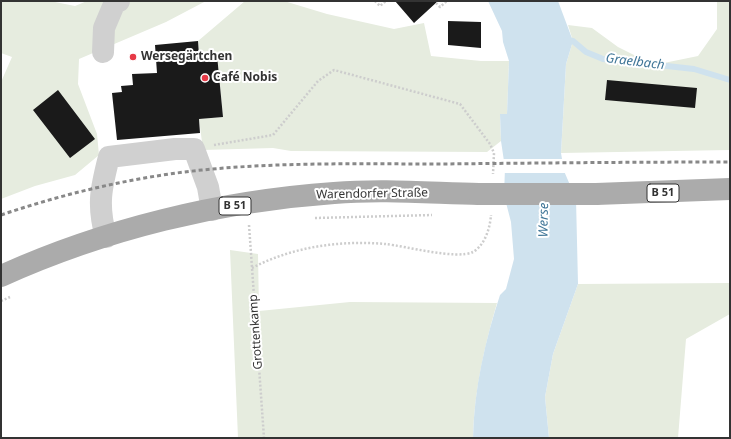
<!DOCTYPE html>
<html>
<head>
<meta charset="utf-8">
<style>
	body { margin:0 }
	#map { position:relative; width:731px; height:439px; overflow:hidden; background:#fff; font-family:"Noto Sans",sans-serif }
	canvas { display:block }
	.frame { position:absolute; inset:0; border:2px solid #333; pointer-events:none }
</style>
</head>
<body>
<div id="map">
<canvas width="731" height="439"></canvas>
<div class="frame"></div>
</div>
<script>
const ctx = document.querySelector('canvas').getContext('2d');
ctx.lineJoin = 'round';
function fillPath(path, color) {
  ctx.fillStyle = color;
  ctx.fill(path, 'evenodd');
}
function stroke(path, color, width, dash) {
  ctx.strokeStyle = color;
  ctx.lineWidth = width;
  ctx.lineCap = dash ? 'butt' : 'round';
  ctx.setLineDash(dash || []);
  ctx.stroke(path);
}
function write(font, color, halo, rows, align = 'center') {
  ctx.font = font + ' "Noto Sans",sans-serif';
  ctx.lineWidth = 4;
  ctx.setLineDash([]);
  ctx.textBaseline = 'middle';
  ctx.strokeStyle = halo;
  ctx.fillStyle = color;
  for (const [text, x, y, turn = 0] of rows) {
    ctx.save();
    ctx.translate(x, y);
    ctx.rotate((+turn || 0) * Math.PI / 180);
    ctx.textAlign = isNaN(turn) ? turn : align;
    if (halo) ctx.strokeText(text, 0, 0);
    ctx.fillText(text, 0, 0);
    ctx.restore();
  }
}
const green = new Path2D(`
	M1,1H50L75,6L87,1H206L166,22L79,59L78,84L97,134L99,155L75,175L35,186L1,199V82L12,57L1,53Z
	M245,1H284L327,14L394,29L424,23L431,56L481,61H509L507,115L500,114L501,141L487,152L291,151L273,148L203,150L199,119L223,117L217,55H199L198,41Z
	M717,1H730V150L561,153L566,64L573,41L568,25L592,28L618,47L654,65L698,56L717,29Z
	M230,250L258,254L259,311L350,302L497,303C484,348 474,392 473,438H238Z
	M730,283V314L686,339L678,438H549L545,397L553,354L578,284Z`);
const water = new Path2D(`
	M488,1H558L573,41L566,64L561,153L564,171L576,199L578,284L553,354L545,397L549,438H473C474,389 485,341 500,295L506,289L514,259L511,222L504,195L505,168L501,141L500,114H507L509,61L503,42L502,31Z`);
const pier = new Path2D(`
	M501,159H564L567,173H503Z`);
const stream = new Path2D(`
	M566,40L573,41L586,52L603,59L694,69L730,80`);
const building = new Path2D(`
	M395,1H438L414,23Z
	M448,21L481,22V48L448,45Z
	M198,41L199,55H217L223,117L199,119L200,133L117,140L112,93L122,92L121,86L133,85L132,74L157,73L155,45Z
	M607,80L697,88L695,108L605,100Z
	M58,90L95,139L70,158L33,110Z`);
const path = new Path2D(`
	M375,1L380,6L386,1
	M436,3L440,7L447,1
	M214,145L273,135L318,81L334,70L460,104L490,144L494,153L493,174
	M315,218L432,215
	M249,225L264,438
	M252,268C292,247 340,240 385,244C406,246 456,260 473,252C485,245 490,228 491,215
	M1,301L10,297`);
const minor = new Path2D(`
	M103,52L104,28L115,2L119,1
	M106,237C97,205 101,188 109,157L175,149H194L208,187L212,210`);
const major = new Path2D(`
	M596,194L730,189
	M1,276C105,229 220,201 334,193C382,189 431,193 479,194`);
const rail = new Path2D(`
	M1,215C66,193 134,177 202,170C282,162 362,164 442,164C538,163 634,162 730,162`);
const majorBridge = new Path2D(`
	M479,194H596`);
const markers = [
	[133,57,4,"#e63946"],
	[205,78,4,"#e63946"]
];
const shields = [
	[663,193,32],
	[235,206,32]
];
const shieldNames = [
	["B 51",663,193],
	["B 51",235,206]
];
const poiNames = [
	["Wersegärtchen",141,57],
	["Café Nobis",213,78]
];
const streetNames = [
	["Warendorfer Straße",372,194,-1],
	["Grottenkamp",256,332,-94]
];
const waterNames = [
	["Graelbach",635,62,7],
	["Werse",544,220,-89]
];
fillPath(green, '#e6ecdf');
fillPath(water, '#cfe2ee');
fillPath(pier, '#fff');
stroke(stream, '#cfe2ee', 6);
fillPath(building, '#1a1a1a');
stroke(path, '#cdcdcd', 2.5, [2, 2]);
stroke(minor, '#d0d0d0', 22);
stroke(major, '#ababab', 22);
stroke(rail, '#888', 3, [4, 3]);
stroke(majorBridge, '#ababab', 22);
for (const [x, y, r, color] of markers) {
  const dot = new Path2D();
  dot.arc(x, y, r, 0, 2 * Math.PI);
  ctx.fillStyle = color;
  ctx.fill(dot);
  stroke(dot, '#fff', 1.5);
}
for (const [x, y, w] of shields) {
  const box = new Path2D();
  box.roundRect(x - w / 2, y - 9, w, 18, 3);
  ctx.fillStyle = '#fff';
  ctx.fill(box);
  stroke(box, '#333', 1);
}
write('bold 11px', '#333', null, shieldNames);
write('bold 12px', '#333', '#fff', poiNames, 'left');
write('12px', '#333', '#fff', streetNames);
write('italic 13px', '#3f7597', '#fff', waterNames);
</script>
</body>
</html>
